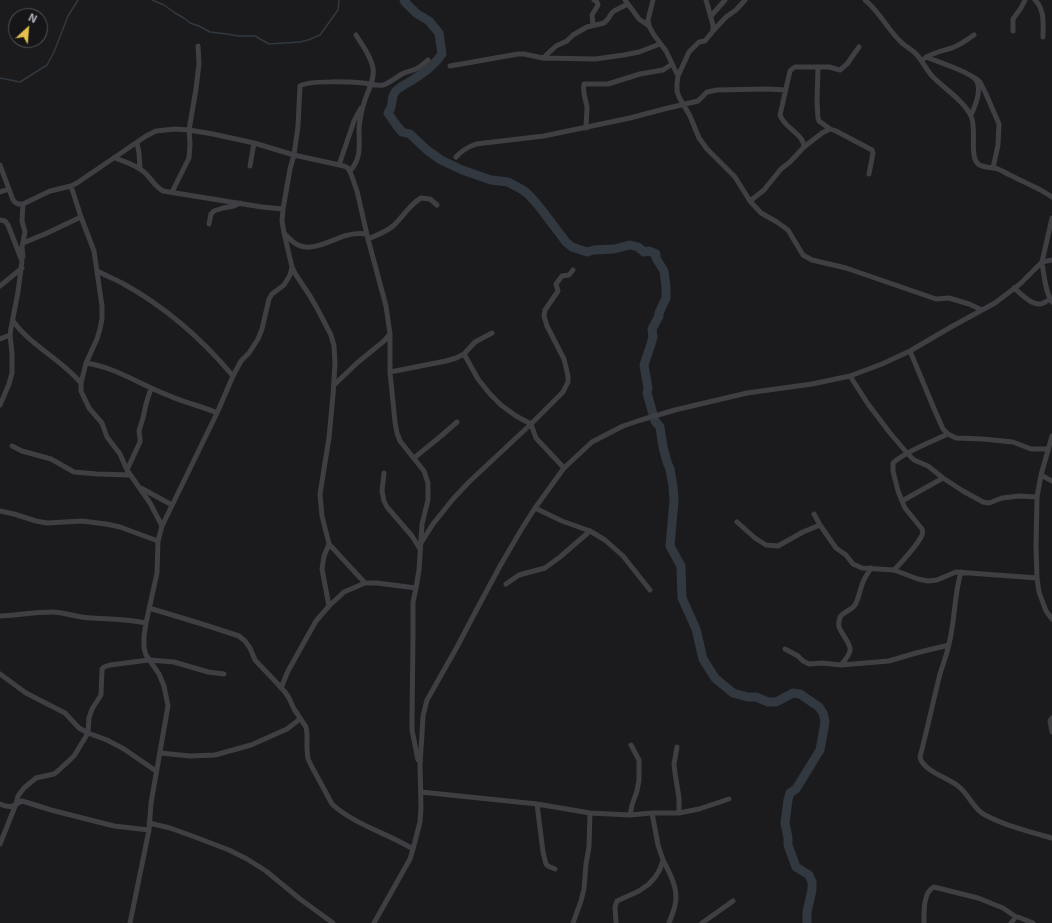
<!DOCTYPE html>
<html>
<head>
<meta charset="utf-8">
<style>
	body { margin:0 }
	#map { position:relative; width:1052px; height:923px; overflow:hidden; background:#1b1b1d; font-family:"Exo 2",sans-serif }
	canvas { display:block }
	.north { position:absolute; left:8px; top:8px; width:40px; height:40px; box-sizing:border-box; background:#161618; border:1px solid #535459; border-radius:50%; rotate:26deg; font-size:11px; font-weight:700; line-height:16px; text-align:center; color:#aeb1bb }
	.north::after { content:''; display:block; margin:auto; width:14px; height:18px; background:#e6c049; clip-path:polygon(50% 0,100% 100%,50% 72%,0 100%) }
</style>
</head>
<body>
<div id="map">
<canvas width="1052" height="923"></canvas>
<div class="north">N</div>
</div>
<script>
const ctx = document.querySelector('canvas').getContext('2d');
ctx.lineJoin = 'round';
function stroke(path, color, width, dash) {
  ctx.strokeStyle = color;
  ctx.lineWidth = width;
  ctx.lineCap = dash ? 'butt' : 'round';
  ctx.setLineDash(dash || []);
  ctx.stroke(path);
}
const stream = new Path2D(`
	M152,0L164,5L175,13L184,18L190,23L199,26L210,32L227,34L238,36H255L269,44L300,42L308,40L320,35L338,10L339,0
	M0,78L20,82L47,65L54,52L68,16L78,0`);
const river = new Path2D(`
	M404,0L405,2L416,13L429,21L439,33L442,54C434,66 423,73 411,81C406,84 399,87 395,92C391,97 393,102 391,107C391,109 389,111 388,113L397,126L402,132L410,134L427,150L441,160L462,170L491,180L508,182L521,189L528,194L538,205L566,242L572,247L587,252L594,250L614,249L630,245L638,247L644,252L649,251L656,254V258L664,271L666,286V298L659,313V316L652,329L653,337L651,344L644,365L648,388L647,393L655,421L660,427L663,447L667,462L670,469L673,486L674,501L670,546L681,566L682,598L696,629L703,659L715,678L733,693L748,697H756L768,702H776L793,693L800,694L819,707L823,713L825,721L824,728L820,750L796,789L790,793L788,800L785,823L788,838V845L796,867L809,875L812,882V890L807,912V923`);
const street = new Path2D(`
	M625,0L639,19L649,26L654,35L666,51L678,76
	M706,0L713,25V31L705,41L699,42L689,52L678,76L677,84V91L679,97L690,116L699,138L707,149L735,177L750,201L761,213L777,222L788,230L803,255L812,260L846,268L936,299L949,298L969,304L982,310
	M865,0C880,12 887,29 901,42C905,46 911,49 915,53C922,59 926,70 933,77C945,89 964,101 971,116C977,128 969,156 978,164C983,168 992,167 998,169C1003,171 1007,174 1012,176C1025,183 1040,188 1052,197
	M1035,0C1045,10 1043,24 1043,37
	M711,16L725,0
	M593,25L592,15L598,5L597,2L594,0
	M649,26L648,20L653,0
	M713,31L726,17L736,10L745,0
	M1013,31V19L1021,8L1025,0
	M926,57C936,61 970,72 975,79C976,79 978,84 978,85C980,95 975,106 971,115
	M543,58L556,46L567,41L573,35L587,27L604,23L608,19L611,14L614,11L628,4
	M925,58C934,52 942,51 952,48C960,45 967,40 974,35
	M450,66L518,54H524L543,58L595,59L624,55L639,52L660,44
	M818,67L817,102L818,118L819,121L830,129
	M975,78L980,82L986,94L999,124L998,145L993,168
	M586,128C586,121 587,114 587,107C586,100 582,92 584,84H608L640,74L663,70L672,64
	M137,143L139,153L140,169
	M804,147C804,134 784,128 780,115L790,71L792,69L795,67H829L840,70L847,64L859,47
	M456,157C462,150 468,147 476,144L544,136L630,118L664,109L698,101L707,92L717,90L767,89L785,90
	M115,158C125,162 136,165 144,172C151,178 155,187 163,191L262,207L283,209
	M0,165L13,200C16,204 19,205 23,204L50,191L71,186L77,183L146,136L156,131L175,129L189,130L213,134L254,143L294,155L344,166L348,168L351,174L357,191L368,239L386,306L390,334V372L395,422L397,433L400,441L424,471L428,483V500L422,524L419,570L416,588L413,602V635L412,719V730L418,760
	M339,165L354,121L361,108
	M250,166L254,143
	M350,171C362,158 359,144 359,128C360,120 361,111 364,103C367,92 375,80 373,68C371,56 362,45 356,35
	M71,186L81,217L94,251L102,306V319L100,329L97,339L86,363L81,383V391L89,408L102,423L107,437L120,454L127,470
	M0,192L9,189
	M172,192L189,158L190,144L189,130L196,89L199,64L198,46
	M750,201L764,190L781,169L790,162L804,147L822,133L830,129L836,131L872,150L873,153L869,174
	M0,220L5,221L8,225L22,261L18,292L11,328L10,335L12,353V373L9,384L0,405
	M209,224L211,214L214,211L223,208L234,206L240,203
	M284,233C288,237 293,243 298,245C310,252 333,240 344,236C351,234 359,233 366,234
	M368,239C377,235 386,232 393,226C403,217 409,205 421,198L430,199L437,205
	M23,243L45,234L81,217
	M23,257L22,247L25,232L22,221L23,204
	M1052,260L1042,262C1044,275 1045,291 1052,302
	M292,267L296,275L310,296L318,310L331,335L334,346L335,363L333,395L329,438L320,494L322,516L329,544L365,583
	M97,271C105,275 114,279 122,283C164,306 202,339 233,376
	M0,286L22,268
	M1014,288C1021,294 1031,305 1041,304C1044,303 1047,301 1050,299
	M13,321C31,346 61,359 81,383
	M0,339L10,335
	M910,351L935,411L943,429L948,434L956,438L983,439L1013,442L1031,449H1048
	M464,354L478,379L490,394L501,405L516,416L531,424L536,438L564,468
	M86,363C118,368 140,385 170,396C185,403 202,406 217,413
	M390,372L446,361L456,358L464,354L475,342L492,333
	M850,376L868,404L890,433L907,453L914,460L928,466L943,478L963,491L983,502L989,503L1002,498L1019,496L1037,497
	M334,385L357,363L384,341L390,334
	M151,388L146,404L143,418L139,431L140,439V442L127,470L150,503L162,526
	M1052,436L1041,475L1037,497L1036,547L1037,578L1039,592L1046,611L1052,619
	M12,446L22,451L51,459L74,472L97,474L130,475
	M414,458L441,436L457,422
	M384,473L382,491L384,501L387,507L412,536L420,549
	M1041,475L1052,481
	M141,488L172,505
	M902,501L943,478
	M535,508L562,521L590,531L605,540L623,556L650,590
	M0,511L14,514L36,521L47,523L82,521L106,524L120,527L158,541
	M814,514L820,525L836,548L846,555L853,564L862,568L894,570L918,579L928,581L937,580L956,572L1037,578
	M737,522L755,538L766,545L778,546L803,532L820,525
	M421,543L433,524L453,499L469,482L531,424L563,392L568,382V376L564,359L547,326L544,316L545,310L558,291L556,284L562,276L569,275L573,270
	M894,570C901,563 919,543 922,535C923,532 923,532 922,529L905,508L898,491L893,471V463C904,452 933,441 948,434
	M961,572C954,595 955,621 949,644C947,654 943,664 940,674C933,702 927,730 920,757C922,770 948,778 958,786C969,794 973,809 985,815C1006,826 1030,832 1052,838
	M506,584L519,575L545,568L560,557L590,531
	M329,606L322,569L324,556L329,544
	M149,608L202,624L239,636L245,641L250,648L255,660L275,681L285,692L289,698L294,709L306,727L307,734V749L308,759L312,767L332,804C353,824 389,834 413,849
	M0,616C17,615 35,612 52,612C65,612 78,618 91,618C110,619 127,619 146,623
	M785,649L798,656L803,661L809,664L822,663L841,665L889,661L916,653L949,645
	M841,665C856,648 850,647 841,631C839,628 838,625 839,622C839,612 850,612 855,605C859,598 860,589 863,582C865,577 868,573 871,568
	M0,674L26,693L65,713L79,728L88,733L107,740L124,749L156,771
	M281,688L288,671L316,621L329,606L344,592L365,583H377L416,588
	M1052,732L1050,721L1052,718
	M677,747L674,764L675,773L679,798V813
	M160,753L190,756L215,755L251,745L287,729L300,719
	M421,792L537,804L590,813L630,815L652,813H679L699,809L729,799
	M0,804C11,809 13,806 22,801L51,810L114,826L149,830
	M537,804L543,852L546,864L548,866L555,869
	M630,815L632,805L637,791L639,780V760L631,745
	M149,823L170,828L195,837L229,850L247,859L266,871L300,899L333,923
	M0,844L16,804L18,796L24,788L36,778L54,774L59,770L74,756L85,738L88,733L89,718L92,709L101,695L102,669L104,667L110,665L149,660L174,662L208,672L224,674
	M663,860C670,874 679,889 675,905C674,911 671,917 669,923
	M130,923L149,830L151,803L168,706L164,686L159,674L146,655L144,648V636L146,623L157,573L158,541L162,526L217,413L233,376L241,361L249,353L258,339L262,329L269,299L272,294L284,285L290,275L292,267L284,233L282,221L283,209L290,169L294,155L298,126L300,86C308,80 353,82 364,83C371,84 377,86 383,85C390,83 395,78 402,74C406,72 411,71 416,69C421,67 424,63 428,60
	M374,923L410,859L413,849L420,822L421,808L420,765L422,734L423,716L427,700L457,647L478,607L500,566L521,530L535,508L564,468L592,442L623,426L641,420L675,410L747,393L812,384L850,376L882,364L910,351L951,327L995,303L1020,284L1042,262L1052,218
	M573,923L581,901L584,889L586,864L589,847L590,813
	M616,923L615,907L617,901L639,891L649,884L656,876L660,869L663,860L658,845L652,813
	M702,923L733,901
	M924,923C924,912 923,892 934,887L978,898L1003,908L1016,917
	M1011,923L1016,917H1018L1033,923`);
stroke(stream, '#313840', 1.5);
stroke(river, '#313840', 9);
stroke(street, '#3e3e43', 5);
</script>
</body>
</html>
